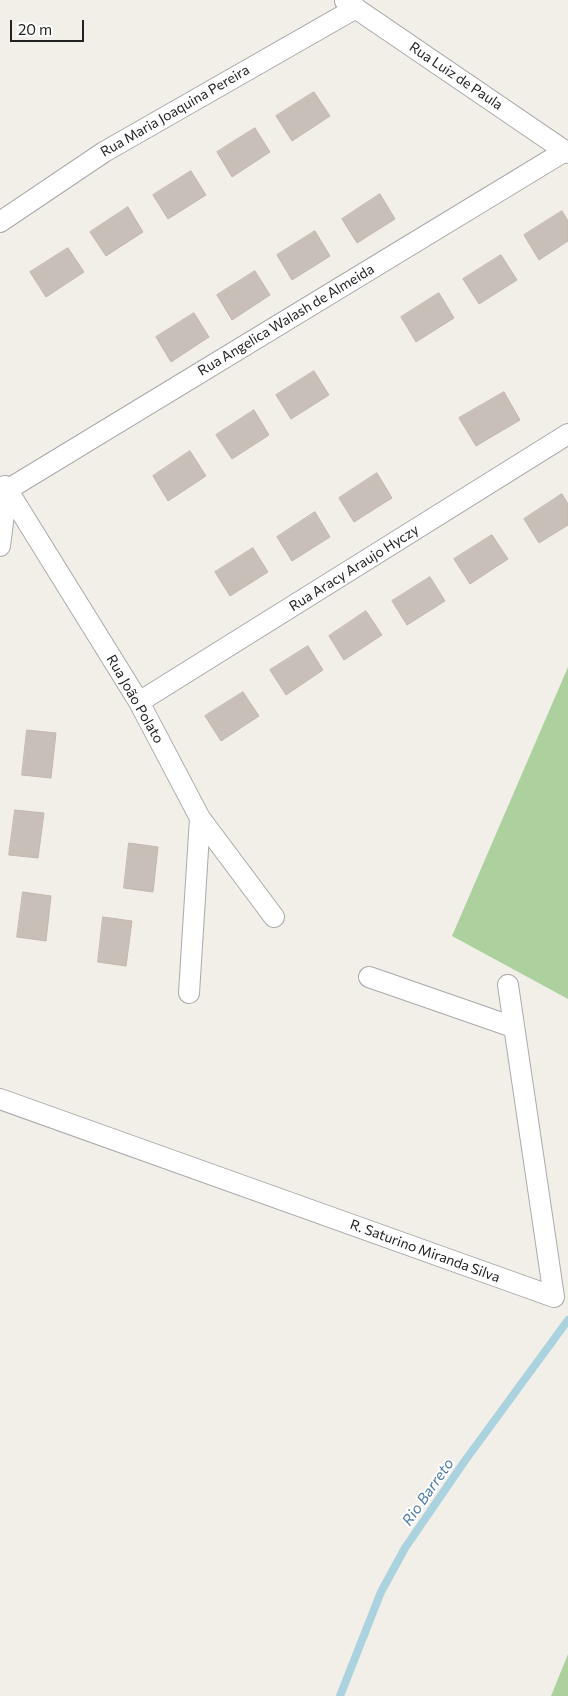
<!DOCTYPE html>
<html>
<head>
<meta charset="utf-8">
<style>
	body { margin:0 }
	#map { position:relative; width:568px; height:1696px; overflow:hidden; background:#f2efe9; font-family:Commissioner,sans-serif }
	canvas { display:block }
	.scale { position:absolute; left:10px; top:20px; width:74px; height:22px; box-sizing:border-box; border:2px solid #222; border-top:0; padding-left:6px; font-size:15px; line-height:18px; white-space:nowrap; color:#222; -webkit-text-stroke:4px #fff; paint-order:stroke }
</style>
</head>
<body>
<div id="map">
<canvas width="568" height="1696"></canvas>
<div class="scale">20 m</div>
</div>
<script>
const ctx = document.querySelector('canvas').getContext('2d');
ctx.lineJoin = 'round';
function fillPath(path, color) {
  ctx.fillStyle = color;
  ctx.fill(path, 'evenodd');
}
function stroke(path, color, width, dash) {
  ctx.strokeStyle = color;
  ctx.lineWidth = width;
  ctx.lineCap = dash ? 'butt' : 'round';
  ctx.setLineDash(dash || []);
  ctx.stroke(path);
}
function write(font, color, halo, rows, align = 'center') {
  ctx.font = font + ' Commissioner,sans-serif';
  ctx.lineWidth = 4;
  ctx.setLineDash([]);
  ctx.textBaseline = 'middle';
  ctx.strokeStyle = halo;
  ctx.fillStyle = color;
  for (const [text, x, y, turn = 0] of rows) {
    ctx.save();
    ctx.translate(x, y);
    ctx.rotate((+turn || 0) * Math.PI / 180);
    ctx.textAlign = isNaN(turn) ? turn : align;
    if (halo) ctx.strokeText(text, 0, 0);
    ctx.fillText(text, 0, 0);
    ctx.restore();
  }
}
const forest = new Path2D(`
	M568,667V999L452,936Z
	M568,1654V1696H551Z`);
const stream = new Path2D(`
	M340,1696L381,1592L405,1548L464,1462L568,1320`);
const building = new Path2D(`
	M314,92L330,116L292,141L276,116Z
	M255,128L270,152L232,177L217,152Z
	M191,171L206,195L168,219L153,195Z
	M380,194L395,219L357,243L342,219Z
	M128,207L143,232L106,256L90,232Z
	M562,211L568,221V241L539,260L524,235Z
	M315,231L330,256L292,280L277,255Z
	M68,248L84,272L46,297L30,272Z
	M501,255L517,280L479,304L463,279Z
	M255,271L270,295L232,320L217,295Z
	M439,293L454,318L416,342L401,317Z
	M194,313L209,337L171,362L156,337Z
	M314,371L329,395L291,419L276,395Z
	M504,392L520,420L476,446L459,418Z
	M254,410L269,435L232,459L216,435Z
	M190,451L206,476L168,501L153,476Z
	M377,473L392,498L354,522L339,498Z
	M562,494L568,504V525L539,543L524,519Z
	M315,512L330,537L292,561L277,537Z
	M492,535L508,559L470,584L454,559Z
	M253,548L268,572L230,596L215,572Z
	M430,577L445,601L407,625L392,601Z
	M366,611L382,635L344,660L329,636Z
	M308,646L323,670L286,695L270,670Z
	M243,692L259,716L221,741L205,716Z
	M27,730L56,733L51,778L22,775Z
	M15,810L44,813L38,858L9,855Z
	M129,843L158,847L153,892L124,888Z
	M23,892L51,896L46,941L17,937Z
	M103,917L132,921L126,966L98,962Z`);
const minor = new Path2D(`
	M345,1L568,153
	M0,222L104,152L356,8
	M5,486L139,702L200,818L274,917
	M0,546L7,490L565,151
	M139,702L568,434
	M369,977L513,1027
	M189,993L200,818
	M0,1099L554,1297L508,985`);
const streetNames = [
	["Rua Luiz de Paula",456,76,34],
	["Rua Maria Joaquina Pereira",175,111,-30],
	["Rua Angelica Walash de Almeida",286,320,-31],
	["Rua Aracy Araujo Hyczy",354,568,-32],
	["Rua João Polato",135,699,60],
	["R. Saturino Miranda Silva",425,1251,20]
];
const waterNames = [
	["Rio Barreto",428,1492,-55]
];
fillPath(forest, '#add19e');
stroke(stream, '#aad3df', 8);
fillPath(building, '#c7bfb8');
stroke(building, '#c4b6ab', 1);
stroke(minor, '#a9a9a9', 22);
stroke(minor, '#fff', 20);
write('14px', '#222', '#fff', streetNames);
write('italic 15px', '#4a7aab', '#fff', waterNames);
</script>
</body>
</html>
